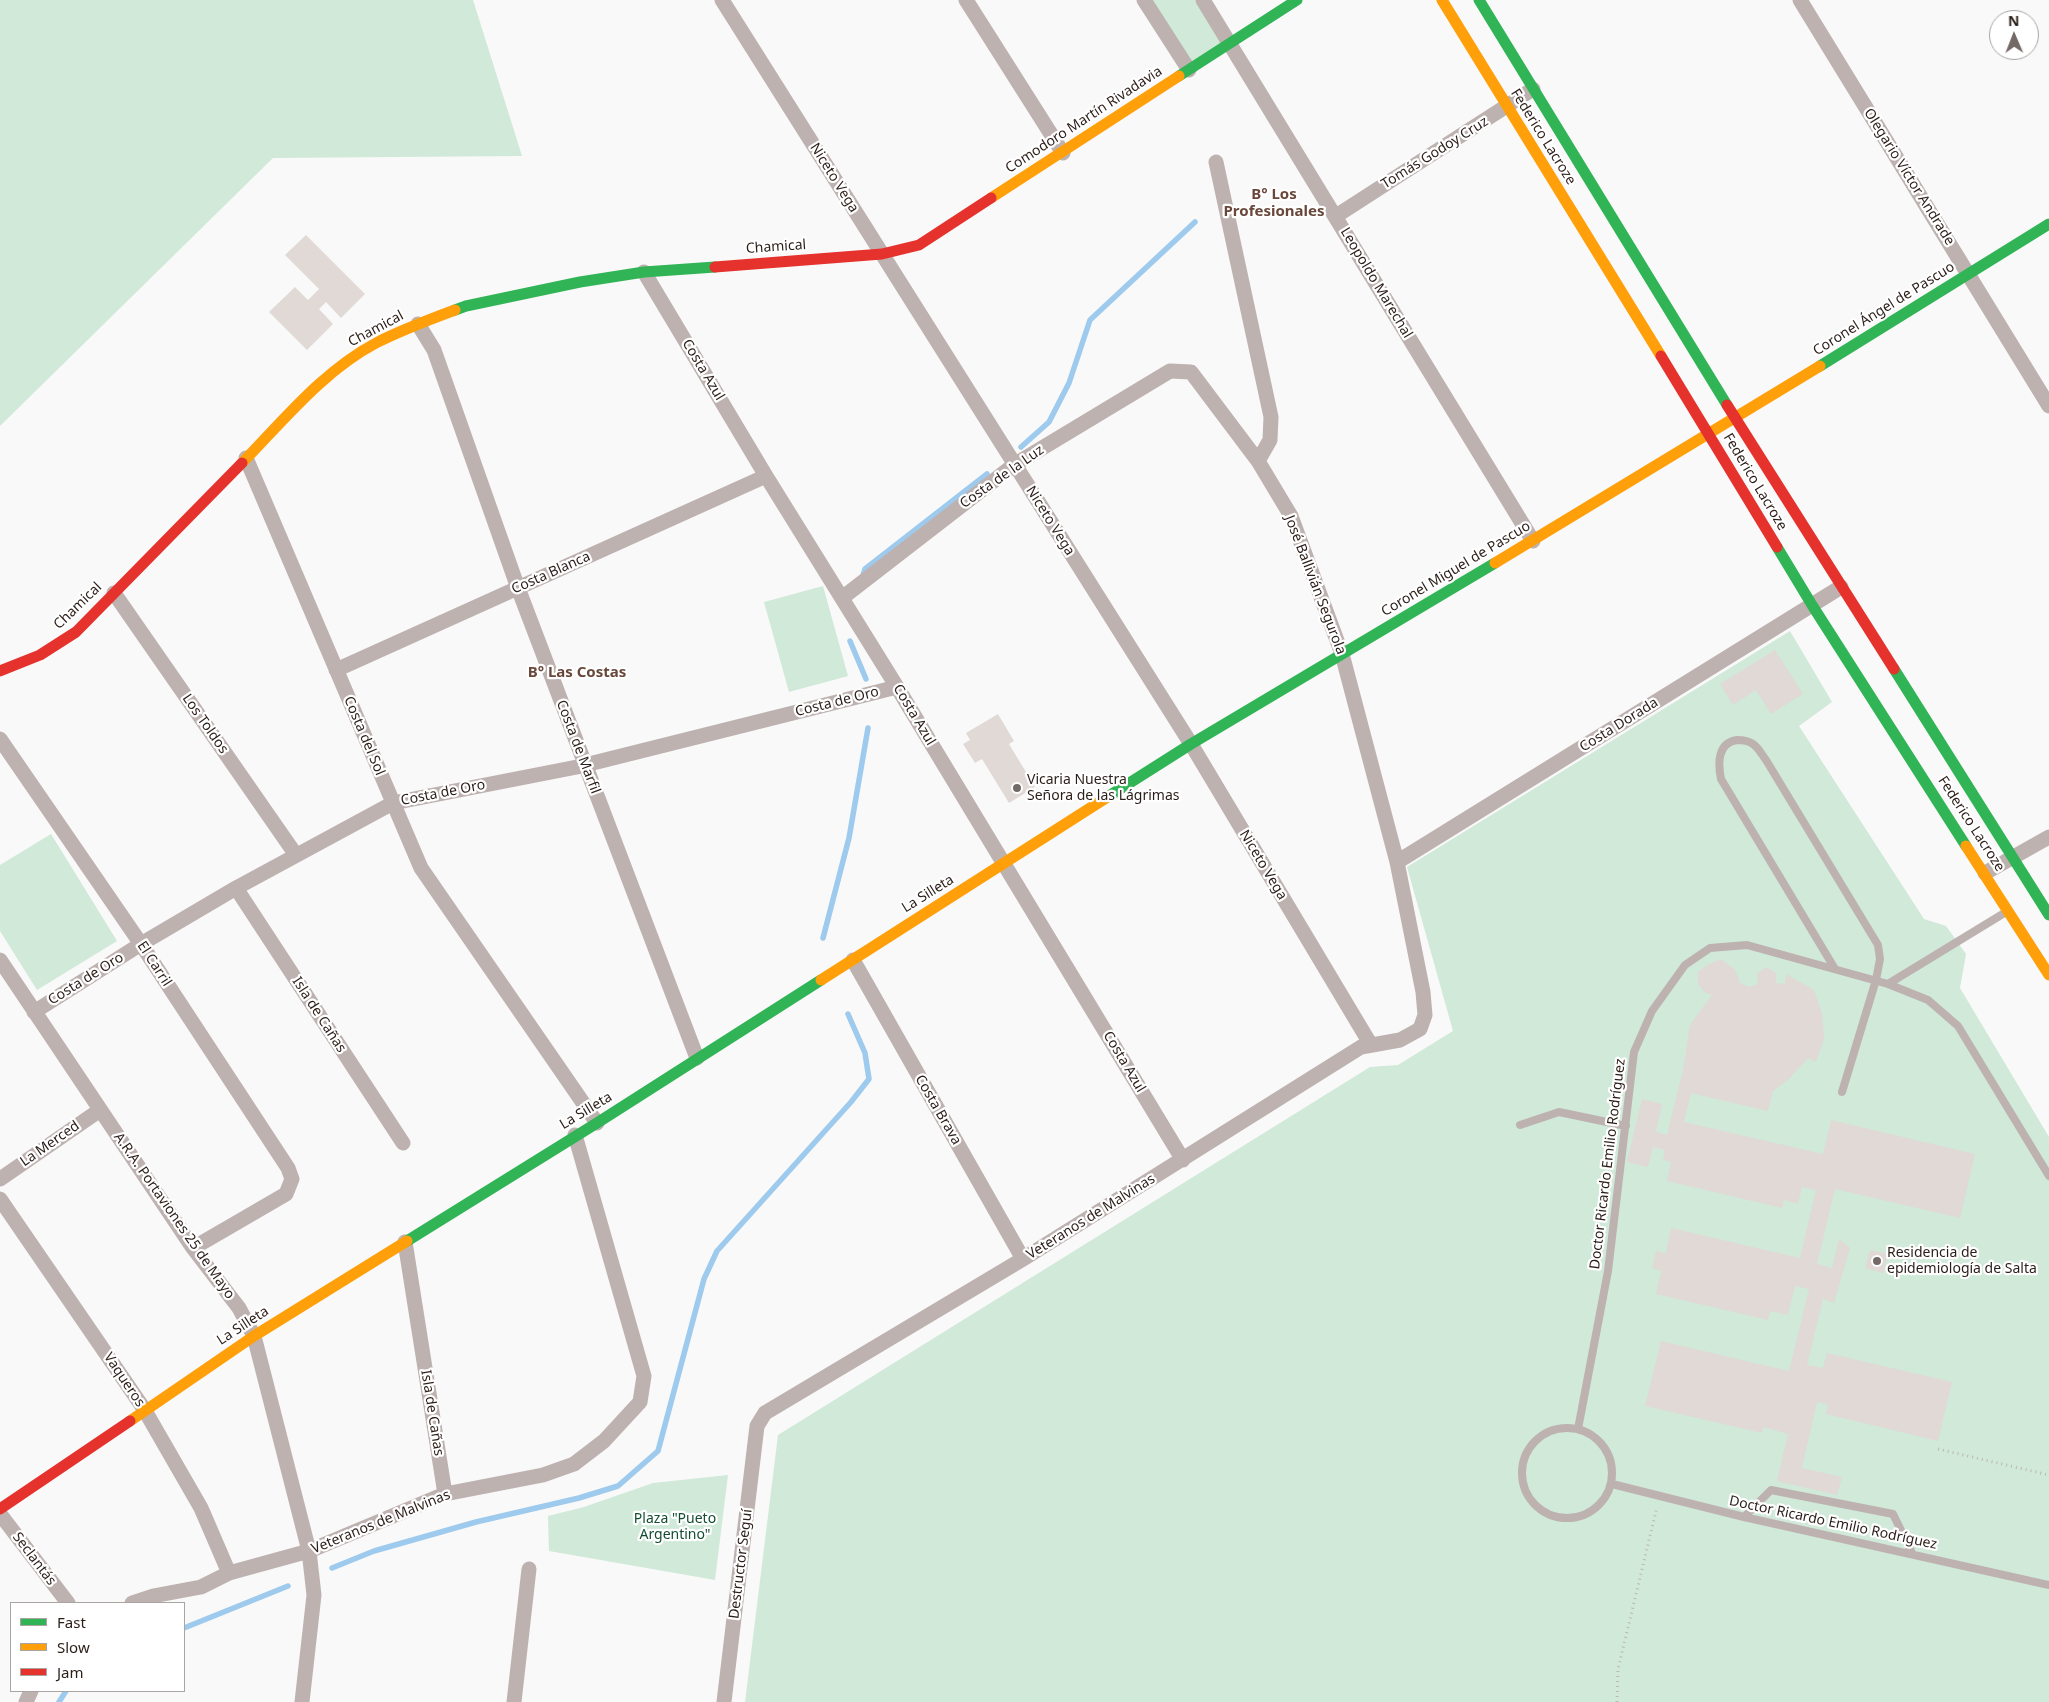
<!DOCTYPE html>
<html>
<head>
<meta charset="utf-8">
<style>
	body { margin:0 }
	#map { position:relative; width:2049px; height:1702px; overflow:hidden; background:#f9f9f9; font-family:"Noto Sans",sans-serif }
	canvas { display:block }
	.legend { position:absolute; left:10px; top:1602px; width:175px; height:90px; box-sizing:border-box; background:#fff; border:1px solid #aaa5a3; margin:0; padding:6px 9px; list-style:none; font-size:15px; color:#2b1d18 }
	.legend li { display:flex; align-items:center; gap:10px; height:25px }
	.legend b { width:25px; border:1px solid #aaa5a3 }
	.north { position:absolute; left:1989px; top:10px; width:50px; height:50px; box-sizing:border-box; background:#fff; border:1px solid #aaa5a3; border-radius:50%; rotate:359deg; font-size:14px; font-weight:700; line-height:20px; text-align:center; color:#2b1d18 }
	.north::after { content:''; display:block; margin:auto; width:18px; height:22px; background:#736a67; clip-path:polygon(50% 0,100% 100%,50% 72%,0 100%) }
</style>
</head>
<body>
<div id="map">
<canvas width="2049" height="1702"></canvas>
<ul class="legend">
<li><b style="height:6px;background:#30b455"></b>Fast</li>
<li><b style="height:6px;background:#ff9f0a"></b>Slow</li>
<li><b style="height:6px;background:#e5322d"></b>Jam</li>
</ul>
<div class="north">N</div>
</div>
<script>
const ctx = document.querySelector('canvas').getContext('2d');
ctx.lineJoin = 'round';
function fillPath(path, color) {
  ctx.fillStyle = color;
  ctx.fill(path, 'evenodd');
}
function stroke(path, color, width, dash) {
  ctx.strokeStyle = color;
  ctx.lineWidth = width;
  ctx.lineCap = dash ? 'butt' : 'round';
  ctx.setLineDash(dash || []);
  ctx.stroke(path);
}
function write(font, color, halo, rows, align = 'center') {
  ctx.font = font + ' "Noto Sans",sans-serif';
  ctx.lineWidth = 4.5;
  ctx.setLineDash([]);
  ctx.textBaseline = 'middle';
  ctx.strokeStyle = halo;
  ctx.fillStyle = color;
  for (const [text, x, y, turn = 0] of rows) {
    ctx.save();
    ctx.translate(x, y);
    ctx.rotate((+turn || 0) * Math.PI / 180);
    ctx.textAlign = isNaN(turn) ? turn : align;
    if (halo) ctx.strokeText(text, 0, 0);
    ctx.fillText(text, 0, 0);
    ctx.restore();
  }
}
const green = new Path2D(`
	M0,0H473L522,156L273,158L0,426Z
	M1152,0H1200L1227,41L1190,65Z
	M823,586L848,676L789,692L764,602Z
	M1790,631L1832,702L1799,726L1924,919L1946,926L1966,954L1960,988L2049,1137V1702H745L778,1435L1370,1067L1398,1065L1453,1031L1407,867Z
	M51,834L117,941L37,990L0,931V865Z
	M728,1475L715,1580L549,1551L548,1516L584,1507L653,1483Z`);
const stream = new Path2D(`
	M1021,447L1049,422L1069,383L1090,320L1195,222
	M862,578L865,569L987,474
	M850,641L866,679
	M823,938L849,838L868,728
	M332,1568L374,1551L476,1522L579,1498L618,1486L658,1451L704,1279L717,1251L851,1102L869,1079L865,1053L848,1014
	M184,1628L288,1586
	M59,1702L66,1691`);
const building = new Path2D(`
	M306,235L365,294L341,318L326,302L319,309L333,324L307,350L269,312L295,287L308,300L319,289L285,255Z
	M1775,650L1803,694L1771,714L1756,690L1733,705L1720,684Z
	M998,714L1014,741L1009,744L1035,787L1009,803L982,759L975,763L963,744L970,740L966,733Z
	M1721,959L1735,970L1740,983L1749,987L1758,984L1757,974L1766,967L1776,973V983L1785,984L1786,974L1814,990L1822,1013L1824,1039L1816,1062L1808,1058L1788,1080L1773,1091L1768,1111L1691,1093L1684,1122L1823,1154L1831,1120L1975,1154L1960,1218L1835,1189L1817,1264L1832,1268L1839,1239L1850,1248L1834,1303L1823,1299L1807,1365L1823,1368L1827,1353L1952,1382L1938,1441L1826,1414L1828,1405L1817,1402L1802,1468L1842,1477L1837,1495L1777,1481L1788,1434L1763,1427L1762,1433L1645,1406L1661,1341L1789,1371L1809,1289L1795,1286L1788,1315L1770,1311L1768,1320L1656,1294L1661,1271L1652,1268L1656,1251L1666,1253L1671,1228L1800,1258L1816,1190L1802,1187L1798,1204L1784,1200L1782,1208L1667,1181L1671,1162L1663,1160L1665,1150L1653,1147L1648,1167L1627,1162L1642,1099L1662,1104L1656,1132L1667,1135L1683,1070L1690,1025L1712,995L1704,992L1698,984V972L1707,965Z
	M1870,1250L1888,1254L1883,1273L1865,1268Z`);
const path = new Path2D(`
	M1938,1449L2049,1475
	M1617,1702L1618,1669L1657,1507`);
const lane = new Path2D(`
	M1835,969L1721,779C1718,764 1717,743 1737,740C1742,740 1749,741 1753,744C1758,747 1762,755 1766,760L1878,945L1880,959L1876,980L1842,1092
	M1888,984L2006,912
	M1520,1125L1559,1112L1626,1126
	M1522 1473a45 45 0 1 1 90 0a45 45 0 1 1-90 0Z
	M1578,1429L1608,1271L1634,1052L1652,1011L1685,965L1710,948L1747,945L1888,984L1928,1000L1958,1026L2049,1176
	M1612,1484L1744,1517L2049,1585
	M1744,1517L1771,1490L1893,1514L1912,1553`);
const street = new Path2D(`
	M722,0L1191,744L1371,1045
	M966,0L1063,153
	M1144,0L1189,70
	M1203,0L1533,541
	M1800,0L2049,406
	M1216,162L1271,417L1270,440L1258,461
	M1336,216L1533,89
	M644,272L766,476L897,687L1183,1160
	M418,324L434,350L518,588L697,1058
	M246,458L421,868L597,1123
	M114,593L296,855
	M336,670L766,476
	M0,739L141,944L288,1168L292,1179L286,1194L193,1248
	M1397,862L1841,587
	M1985,873L2049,837
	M236,888L403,1143
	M0,960L193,1248L239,1308L254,1336L309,1551L314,1595L302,1702
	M853,960L1023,1259
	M34,1012L141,944L236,888L393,803L577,767L897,687
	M0,1179L100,1110
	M0,1199L144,1409L201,1508L229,1573
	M405,1242L445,1494
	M0,1514L68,1603
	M132,1603L153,1596L201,1587L229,1573L309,1551L445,1494L543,1475L574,1464L604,1441L640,1402L644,1376L575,1135
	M26,1702L31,1691
	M514,1702L529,1569
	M724,1702L757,1426L765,1413L1023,1259L1361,1047L1400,1040L1420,1029L1425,1015L1423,992L1397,862L1342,654L1291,516L1258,461L1191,372L1170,371L1014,465L842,598`);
const fast = new Path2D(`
	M1479,0L1727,405
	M1179,76L1297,0
	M455,310L466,306L580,282L644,272L715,267
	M1820,366L2049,224
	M1777,547L1812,605L1966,846
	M1894,669L2049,915
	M1109,796L1191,744L1495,563
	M407,1241L597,1123L821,980`);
const slow = new Path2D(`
	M1442,0L1661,356
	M991,198L1179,76
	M242,463C283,421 323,371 376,343C401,330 428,320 455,310
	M1495,563L1820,366
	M1966,846L2049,975
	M821,980L1109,796
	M130,1421L254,1336L407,1241`);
const jam = new Path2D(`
	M715,267L882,254L919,245L991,198
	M1661,356L1777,547
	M1727,405L1894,669
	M0,671L40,655L76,632L242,463
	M0,1509L130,1421`);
const markers = [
	[1017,788,5,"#736a67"],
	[1877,1261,5,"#736a67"]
];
const streetNames = [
	["Comodoro Martín Rivadavia",1084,120,-33],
	["Federico Lacroze",1543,137,58],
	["Tomás Godoy Cruz",1435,153,-32],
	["Olegario Víctor Andrade",1909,177,58],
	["Niceto Vega",834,178,58],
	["Chamical",776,247,-4],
	["Leopoldo Marechal",1376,283,59],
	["Coronel Ángel de Pascuo",1884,309,-32],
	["Chamical",376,329,-28],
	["Costa Azul",703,370,59],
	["Costa de la Luz",1002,477,-35],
	["Federico Lacroze",1755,482,59],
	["Niceto Vega",1050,521,58],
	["Coronel Miguel de Pascuo",1456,569,-31],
	["Costa Blanca",551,573,-24],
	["José Ballivián Segurola",1315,585,69],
	["Chamical",78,606,-44],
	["Costa de Oro",837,702,-14],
	["Costa Azul",914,715,59],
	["Los Toldos",205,724,55],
	["Costa Dorada",1619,725,-32],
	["Costa del Sol",364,736,67],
	["Costa de Marfil",578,747,69],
	["Costa de Oro",443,793,-11],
	["Federico Lacroze",1971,824,57],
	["Niceto Vega",1263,865,59],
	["La Silleta",928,894,-32],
	["El Carril",154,964,57],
	["Costa de Oro",86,979,-32],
	["Isla de Cañas",319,1015,57],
	["Costa Azul",1124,1062,59],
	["Costa Brava",938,1110,60],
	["La Silleta",586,1111,-31],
	["La Merced",50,1144,-35],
	["Doctor Ricardo Emilio Rodríguez",1608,1164,-83],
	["A.R.A. Portaviones 25 de Mayo",174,1216,55],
	["Veteranos de Malvinas",1091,1217,-32],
	["La Silleta",243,1326,-33],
	["Vaqueros",124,1380,56],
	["Isla de Cañas",432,1413,81],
	["Veteranos de Malvinas",381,1522,-22],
	["Doctor Ricardo Emilio Rodríguez",1833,1523,12],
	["Seclantás",34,1559,53],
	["Destructor Seguí",741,1564,-83]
];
const poiNames = [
	["Vicaria Nuestra",1027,780],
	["Señora de las Lágrimas",1027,796],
	["Residencia de",1887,1253],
	["epidemiología de Salta",1887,1269]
];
const parkNames = [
	["Plaza \"Pueto",675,1519],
	["Argentino\"",675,1535]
];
const neighbourhoodNames = [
	["B° Los",1274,195],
	["Profesionales",1274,212],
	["B° Las Costas",577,673]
];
fillPath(green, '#d0e9d9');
stroke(stream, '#9dcaed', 5.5);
fillPath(building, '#e0d9d6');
stroke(path, '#bdb6b5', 3, [1, 4]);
stroke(lane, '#beb2b1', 8);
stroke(street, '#beb2b1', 15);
stroke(fast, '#30b455', 11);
stroke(slow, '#ff9f0a', 11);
stroke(jam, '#e5322d', 11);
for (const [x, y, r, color] of markers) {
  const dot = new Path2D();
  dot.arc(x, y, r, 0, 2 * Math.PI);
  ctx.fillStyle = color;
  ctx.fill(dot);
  stroke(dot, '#fff', 2);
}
write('14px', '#2b1d18', '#fff', streetNames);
write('14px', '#2b1d18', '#fff', poiNames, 'left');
write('14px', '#144d31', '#fff', parkNames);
write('bold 15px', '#69483b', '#fff', neighbourhoodNames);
</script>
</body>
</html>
